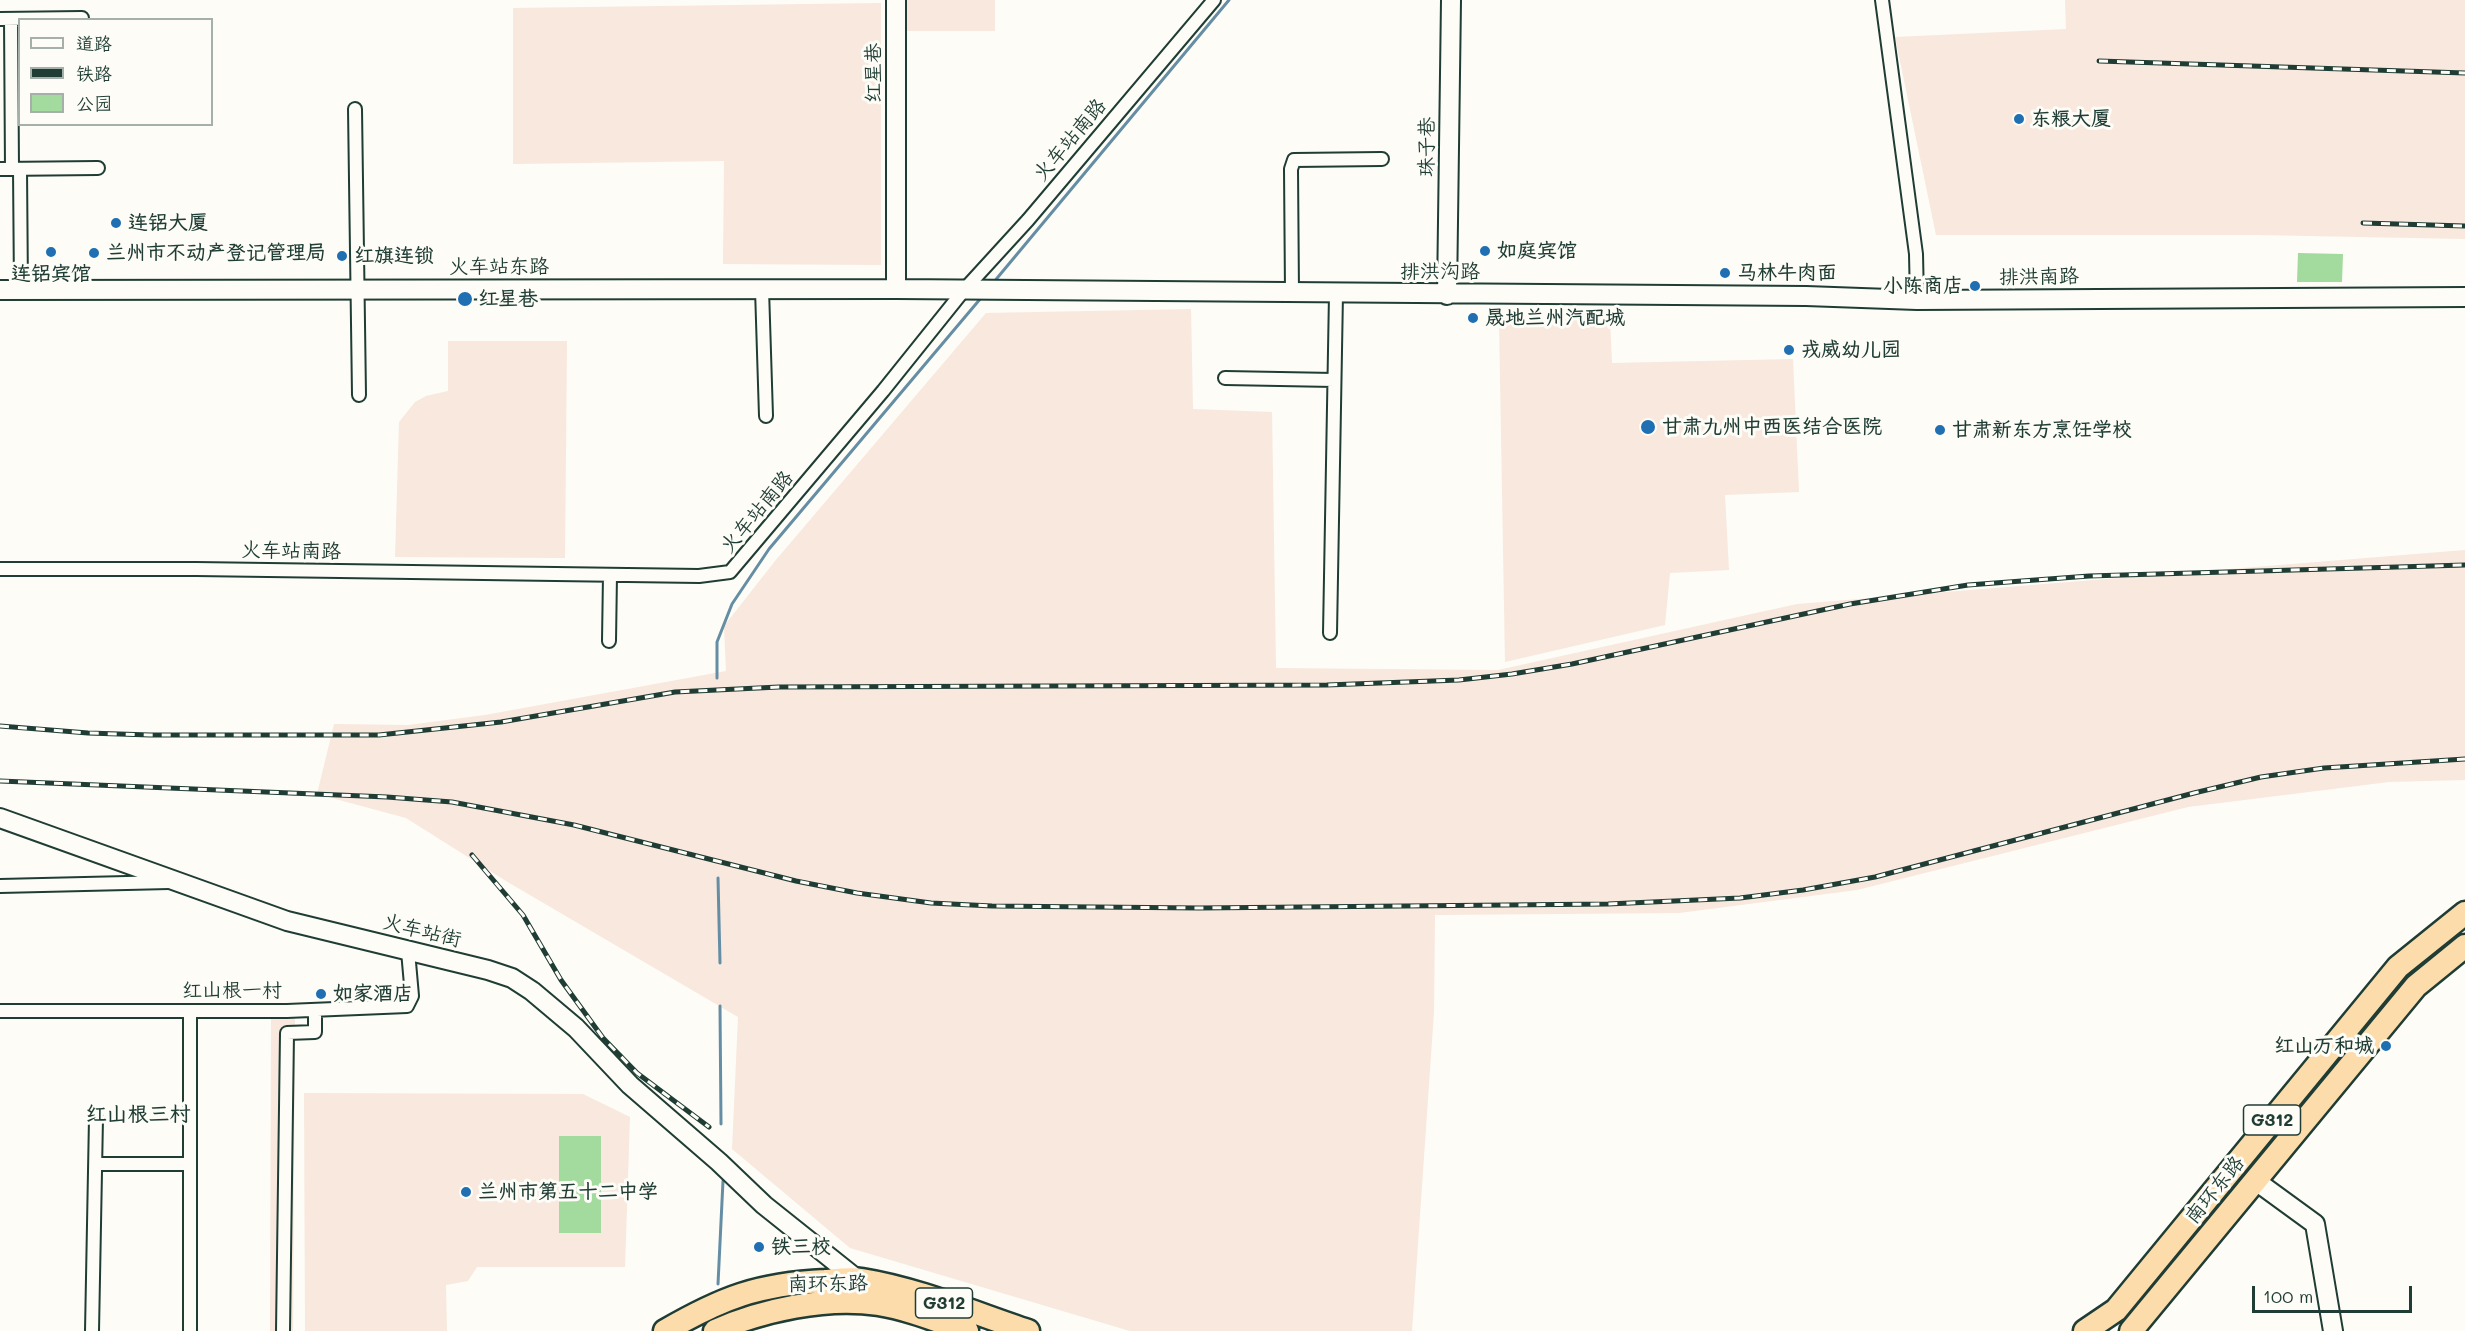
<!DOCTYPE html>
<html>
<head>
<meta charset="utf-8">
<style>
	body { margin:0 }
	#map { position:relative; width:2465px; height:1331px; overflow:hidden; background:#fdfcf7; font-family:Mali,"LXGW WenKai TC",sans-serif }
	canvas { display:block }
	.legend { position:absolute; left:18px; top:18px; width:195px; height:108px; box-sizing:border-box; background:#fdfcf7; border:2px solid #a4b0a9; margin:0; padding:8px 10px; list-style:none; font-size:18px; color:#1f3d34 }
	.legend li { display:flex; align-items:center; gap:12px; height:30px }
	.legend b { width:30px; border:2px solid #a4b0a9 }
	.scale { position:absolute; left:2252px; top:1286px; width:160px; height:27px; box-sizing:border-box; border:3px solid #1f3d34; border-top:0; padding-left:8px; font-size:18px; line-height:21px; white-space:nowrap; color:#1f3d34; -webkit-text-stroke:4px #fdfcf7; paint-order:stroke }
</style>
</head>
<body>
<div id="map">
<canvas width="2465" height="1331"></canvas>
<ul class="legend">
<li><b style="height:8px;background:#fdfcf7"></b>道路</li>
<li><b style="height:8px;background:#1f3d34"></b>铁路</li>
<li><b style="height:16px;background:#a3da9d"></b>公园</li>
</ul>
<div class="scale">100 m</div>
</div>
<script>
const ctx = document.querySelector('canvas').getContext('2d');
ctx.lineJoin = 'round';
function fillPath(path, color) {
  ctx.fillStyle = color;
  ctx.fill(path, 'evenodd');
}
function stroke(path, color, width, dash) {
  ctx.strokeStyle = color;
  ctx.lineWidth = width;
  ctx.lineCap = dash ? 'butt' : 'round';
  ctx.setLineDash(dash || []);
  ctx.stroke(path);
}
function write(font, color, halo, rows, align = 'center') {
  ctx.font = font + ' Mali,"LXGW WenKai TC",sans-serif';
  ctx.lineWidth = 6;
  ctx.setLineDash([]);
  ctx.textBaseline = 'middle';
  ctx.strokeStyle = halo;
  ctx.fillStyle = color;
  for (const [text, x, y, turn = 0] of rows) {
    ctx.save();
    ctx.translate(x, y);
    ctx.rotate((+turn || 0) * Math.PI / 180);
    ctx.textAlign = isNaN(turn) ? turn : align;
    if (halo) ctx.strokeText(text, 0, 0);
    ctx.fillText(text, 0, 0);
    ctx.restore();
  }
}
const built = new Path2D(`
	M904,0H995V31H904Z
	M2065,0H2465V239L2258,235H1936L1895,37L2066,29Z
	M881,3V265L723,264L724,161L513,164V8Z
	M1191,309L1193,409L1272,412L1276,668L1498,670L1797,604L2465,550V780L2389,782L2188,807L1857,890L1679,913L1435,915L1434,1012L1412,1331H1130L850,1248L732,1149L738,1017L506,881L406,818L317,794L334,724L408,725L485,715L726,671L724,626L775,561L986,313Z
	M1610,318L1612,363L1793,359L1799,492L1725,495L1729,570L1670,573L1665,625L1505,662L1499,321Z
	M448,341H567L565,558L395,557L399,422L415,402L426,396L448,391Z
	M271,1019H295L293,1331H270Z
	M304,1093L583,1094L630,1117L625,1267H477L468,1281L446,1285L447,1331H305Z`);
const green = new Path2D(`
	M2298,253L2343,254L2342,282H2297Z
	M559,1136H601V1233H559Z`);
const stream = new Path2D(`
	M993,283L1229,0
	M717,678V642L732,604L769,549L981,298
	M718,878L720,963
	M720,1006L721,1124
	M718,1284L723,1181`);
const street = new Path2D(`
	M1882,0L1916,254L1917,300
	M0,19L82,18
	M11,19L12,169
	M355,109L359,395
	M0,169L98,168
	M20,169L21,290
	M762,289L766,416
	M1292,293L1291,169L1294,160L1382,159
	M1225,378L1334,380
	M0,569H196L699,576L730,572L883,391L964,290L1028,220L1214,0
	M1330,633L1336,294
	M609,641L610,575
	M0,886L169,882
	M0,1011H287L407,1006L412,996L408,951
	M96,1164H189
	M92,1331L96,1118
	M190,1331V1011
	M283,1331L287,1033L315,1032V1010`);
const secondary = new Path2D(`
	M896,289V0
	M0,290L896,289L1806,296L1917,300L2465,297
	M1447,295L1451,0
	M0,818L287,921L488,970L512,978L532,991L576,1028L630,1085L719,1162L764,1205L863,1284
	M2256,1181L2315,1224L2333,1331`);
const highway = new Path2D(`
	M665,1331C722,1298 758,1284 825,1281C837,1280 850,1278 862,1280C918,1289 974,1313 1028,1331
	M715,1331C762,1310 827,1296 878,1304C909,1309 938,1321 967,1331
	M2085,1331L2116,1310L2398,967L2465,913
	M2131,1331L2416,986L2465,946`);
const rail = new Path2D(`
	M2099,61L2465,73
	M2363,223L2465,226
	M0,726L88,733L150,735H379L501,722L675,692L779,687L1327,685L1459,680L1512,674L1572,664L1850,604L1968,585L2089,576L2465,565
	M0,781L387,797L452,802L574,825L796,881L857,893L931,903L992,906L1199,908L1608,904L1740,898L1803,890L1875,877L2194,793L2261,777L2324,768L2465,759
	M472,855L523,915L561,980L603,1038L637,1073L709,1127`);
const markers = [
	[2019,119,6,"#1f6fb2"],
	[116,223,6,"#1f6fb2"],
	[1485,251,6,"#1f6fb2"],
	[51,252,6,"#1f6fb2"],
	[94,253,6,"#1f6fb2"],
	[342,256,6,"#1f6fb2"],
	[1725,273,6,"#1f6fb2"],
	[1975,286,6,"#1f6fb2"],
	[465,299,8,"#1f6fb2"],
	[1473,318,6,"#1f6fb2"],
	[1789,350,6,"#1f6fb2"],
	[1648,427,8,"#1f6fb2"],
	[1940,430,6,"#1f6fb2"],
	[321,994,6,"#1f6fb2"],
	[2386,1046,6,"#1f6fb2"],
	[466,1192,6,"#1f6fb2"],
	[759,1247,6,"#1f6fb2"]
];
const shields = [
	[2272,1120,57],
	[944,1303,57]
];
const shieldNames = [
	["G312",2272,1120],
	["G312",944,1303]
];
const streetNames = [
	["红星巷",874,73,-90],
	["火车站南路",1070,140,-50],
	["珠子巷",1427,147,-89],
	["火车站东路",499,267],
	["排洪沟路",1440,272],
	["排洪南路",2039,277,-1],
	["火车站南路",757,512,-50],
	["火车站南路",291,551,1],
	["火车站街",422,931,14],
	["红山根一村",232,991],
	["南环东路",2215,1190,-51],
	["南环东路",828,1284,-1]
];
const poiNames = [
	["东粮大厦",2031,119],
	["连铝大厦",128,223],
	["如庭宾馆",1497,251],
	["兰州市不动产登记管理局",106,253],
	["红旗连锁",354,256],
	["马林牛肉面",1737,273],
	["连铝宾馆",51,274,"center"],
	["小陈商店",1963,286,"right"],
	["红星巷",478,299],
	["晟地兰州汽配城",1485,318],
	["戎威幼儿园",1801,350],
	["甘肃九州中西医结合医院",1662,427],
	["甘肃新东方烹饪学校",1952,430],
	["如家酒店",333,994],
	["红山万和城",2374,1046,"right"],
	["兰州市第五十二中学",478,1192],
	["铁三校",771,1247]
];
const neighbourhoodNames = [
	["红山根三村",138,1115]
];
fillPath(built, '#f8e8dd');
fillPath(green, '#a3da9d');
stroke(stream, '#658ea4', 3);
stroke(street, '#1f3d34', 16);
stroke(secondary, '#1f3d34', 22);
stroke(highway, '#1f3d34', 27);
stroke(street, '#fdfcf7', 12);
stroke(secondary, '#fdfcf7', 18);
stroke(highway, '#fddcac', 22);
stroke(rail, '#1f3d34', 5);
stroke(rail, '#fdfcf7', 3, [9]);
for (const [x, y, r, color] of markers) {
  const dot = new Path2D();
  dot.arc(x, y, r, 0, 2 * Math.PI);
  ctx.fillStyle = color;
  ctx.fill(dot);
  stroke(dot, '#fdfcf7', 2);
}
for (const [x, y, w] of shields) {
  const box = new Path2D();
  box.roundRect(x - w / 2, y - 15, w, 30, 4.5);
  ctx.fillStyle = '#fdfcf7';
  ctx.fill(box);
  stroke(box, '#1f3d34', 1.5);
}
write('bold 18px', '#1f3d34', null, shieldNames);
write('20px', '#1f3d34', '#fdfcf7', streetNames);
write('bold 20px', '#1f3d34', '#fdfcf7', poiNames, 'left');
write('bold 21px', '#1f3d34', '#fdfcf7', neighbourhoodNames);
</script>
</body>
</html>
